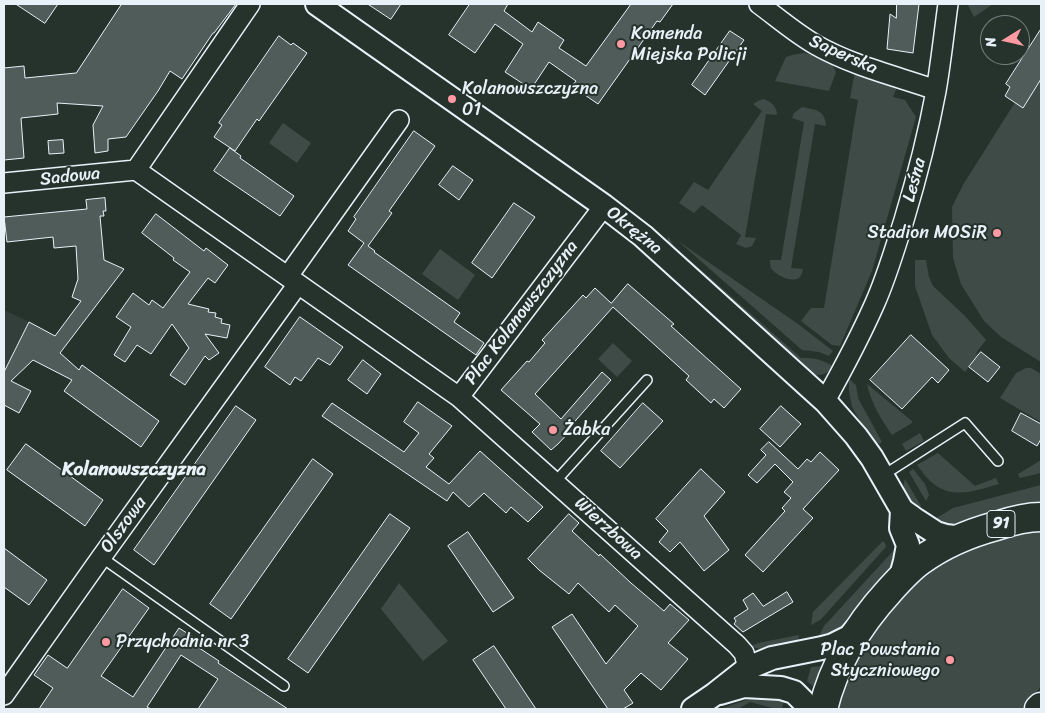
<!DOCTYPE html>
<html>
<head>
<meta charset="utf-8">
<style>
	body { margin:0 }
	#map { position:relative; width:1045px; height:713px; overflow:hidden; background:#26332d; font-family:Sriracha,sans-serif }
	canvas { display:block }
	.frame { position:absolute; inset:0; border:5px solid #e8f1f8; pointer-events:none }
	.north { position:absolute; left:980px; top:15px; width:50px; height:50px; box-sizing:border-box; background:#26332d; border:1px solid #747f7e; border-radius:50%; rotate:261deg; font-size:14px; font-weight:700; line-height:20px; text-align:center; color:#e8f1f8 }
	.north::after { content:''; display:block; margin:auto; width:18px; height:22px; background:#ff9aa2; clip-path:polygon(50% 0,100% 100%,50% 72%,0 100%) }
</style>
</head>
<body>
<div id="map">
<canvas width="1045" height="713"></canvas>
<div class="frame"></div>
<div class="north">N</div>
</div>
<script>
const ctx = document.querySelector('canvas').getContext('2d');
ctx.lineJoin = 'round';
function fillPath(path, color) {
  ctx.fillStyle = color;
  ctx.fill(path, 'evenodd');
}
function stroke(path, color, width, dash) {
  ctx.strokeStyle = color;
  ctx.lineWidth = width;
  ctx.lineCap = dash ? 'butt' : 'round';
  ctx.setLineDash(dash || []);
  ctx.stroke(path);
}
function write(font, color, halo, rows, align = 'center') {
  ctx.font = font + ' Sriracha,sans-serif';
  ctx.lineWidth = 4;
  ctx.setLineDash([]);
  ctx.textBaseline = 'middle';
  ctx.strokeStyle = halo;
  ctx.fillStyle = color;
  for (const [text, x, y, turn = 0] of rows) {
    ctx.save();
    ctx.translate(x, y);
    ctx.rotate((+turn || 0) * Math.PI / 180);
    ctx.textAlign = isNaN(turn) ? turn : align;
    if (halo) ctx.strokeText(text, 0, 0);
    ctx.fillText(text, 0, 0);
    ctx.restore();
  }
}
const built = new Path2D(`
	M4,310L29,322L4,371Z`);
const green = new Path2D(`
	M970,4H993L974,17L968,5Z
	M804,53C821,57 828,55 836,72L829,91L775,81L786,57L792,55Z
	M1041,61V362L1001,337L984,321L961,284L953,258L952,207L963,185Z
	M855,71L897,87L893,97L905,100L916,117L872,271L840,346L832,345L801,321L811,308H824L858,100L850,98Z
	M764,99C771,102 777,106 777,115L766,114L745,237L756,238L752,246L746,248L736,244L741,235L702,205L694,213L679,203L694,182L708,190L762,111L753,104L760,100Z
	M802,107C816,110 825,110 826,126L815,124L791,268L803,269C803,270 801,276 800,277C793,284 775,275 771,268C770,265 770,263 770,260H781L804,122L792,118L794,113Z
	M283,123L311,143L297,163L269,143Z
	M668,236L674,246L801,358C816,358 821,359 834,367C824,376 820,376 808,373L670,248L668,242Z
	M678,241L798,324L833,351L829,356L819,352L802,350Z
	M440,249L475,275L458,300L422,274Z
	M915,260H926L929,277L933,286L965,316L986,340L976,353L978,355L965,372L949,358L932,335L915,286Z
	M613,343L632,361L617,377L598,359Z
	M1026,368H1031L1041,374V422L1000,398L1016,373Z
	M849,379L856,385L858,398L882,442L879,444L872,442L852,407L849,391Z
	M867,384L912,421V423L892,435C881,419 871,403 867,384Z
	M920,433L924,441L906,451L902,444Z
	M938,453L975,486L996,478L999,484C981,489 957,498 940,488C930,483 924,474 917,465Z
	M1041,460V473L1020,478L1018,474Z
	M913,469L925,484L929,495L926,501L909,472Z
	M905,479L921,506L915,511C908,499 901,493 905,479Z
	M1041,485V505L960,526H944L930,522L953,508Z
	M1041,528V686L1024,709H834L852,659L902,592L942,562L992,538Z
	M883,541L886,545L885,548L824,616L820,620L811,625L813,612Z
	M895,549L893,564L889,571L841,633L818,638L824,626Z
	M399,583L448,641L423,661L381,609Z
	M799,635L797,647C782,648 764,653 751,646L758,643Z
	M824,666L816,689L807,681L811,667Z
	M785,696L782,709H776L750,702L738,709H720L755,697Z`);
const building = new Path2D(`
	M16,4H58L45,23Z
	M122,4H236L214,33H213L182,79L170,71L158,91L126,137L108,139V151L95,153L93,125L103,106L57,103L58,114L21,118L24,158L4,160V68L24,66L25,78L76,73Z
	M368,4H401L391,19Z
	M470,4H508L504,11L532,32L538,22L564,40L559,48L586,66L631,4H673L660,22L657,21L598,104L572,86L576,81L549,62L531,89L505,72L523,44L495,24L475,53L449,35Z
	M897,4H919L913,53L887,49L890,14L896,18Z
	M1041,29V79L1023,108L1005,96L1010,87L1006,84Z
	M730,31L744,40L705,95L692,85Z
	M279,36L291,45L293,43L307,53L259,121L257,119L235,151L214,137L222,125L219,123Z
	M414,131L435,146L389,211L392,213L368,246L375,251L374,252L460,313L454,322L484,343L476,355L348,265L364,243L348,231L356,219L354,217Z
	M63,140L64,153L49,154L48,141Z
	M230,148L241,156L240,158L294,196L280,216L214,171Z
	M453,166L473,180L459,200L439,185Z
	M105,198L106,211H103L104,216H100L104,260L124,269L60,353L79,370L82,365L159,421L141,447L64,391L72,380L33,360L11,381L31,391L19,413L4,405V372L29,322L55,336L81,301L72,297L78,279L76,246L54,248L53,237L7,242L4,217L87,209L86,200Z
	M514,203L535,217L492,278L472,263Z
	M156,214L204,251L206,248L228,265L215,283L208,278L188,304L209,309L208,312L216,313L215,317L222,319L221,323L230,325L227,338L205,334L219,353L209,360L205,356L185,385L170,375L189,348L172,324L151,354L137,345L125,362L114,355L131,327L116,317L133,293L149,305L152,300L163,308L190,272L173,260L174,258L142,233Z
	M628,284L674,324L671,326L741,389L724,408L714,399L711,403L686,380L689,376L613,307L535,394L561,419L602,372L611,380L570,427L572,429L558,444L551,450L532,432L540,424L501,390L527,361L529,362L545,343L542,340L583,295L586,298L595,288L611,303Z
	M300,317L343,347L330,365L318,358L301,381L295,377L290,385L265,367Z
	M911,335L949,370L938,383L932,377L902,409L870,380Z
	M981,352L1000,367L988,382L969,367Z
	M363,360L381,374L367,394L348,380Z
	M418,402L452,426L429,454L434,458L426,467L449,484L480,451L543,507L528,522L511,507L506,513L484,493L469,507L453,492L447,501L322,416L332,403L404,452L419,433L404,422Z
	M643,403L663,421L620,468L601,451Z
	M236,406L256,420L154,565L134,550Z
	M781,406L801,424L780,447L760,429Z
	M1021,413L1041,424V439L1037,446L1012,431Z
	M769,442L798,469L807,459L811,462L820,452L839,470L803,509L813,518L763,572L745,555L785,511L782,508L791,498L784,492L793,482L775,464L757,483L748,475L766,455L761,450Z
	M26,444L103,500L85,526L7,470Z
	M313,459L333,474L231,619L210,604Z
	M701,469L725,492L704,516L729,550L704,571L680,542L670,552L659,542L668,531L656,519Z
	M390,514L410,528L308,673L288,659Z
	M569,514L579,523L572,531L599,556L600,554L631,583L664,611L670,604L689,620L668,643L688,659L661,690L641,673L624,690L633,703L623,709H608L552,627L572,614L606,664L638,626L615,605L609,612L578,583L569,594L539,570L528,559Z
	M468,532L514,598L493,612L448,546Z
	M4,548L47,580L29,605L4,587Z
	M123,589L149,608L101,676L133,697L179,628L193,637L190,642L219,661L218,663L288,709H198L218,679L181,655L147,707L151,709H39L53,688L34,675L48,655L67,668Z
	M787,592L793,602L743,632L734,624L736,621L734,618L748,609L743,600L753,593L763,606Z
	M494,646L536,709H506L473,660Z`);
const service = new Path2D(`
	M882,476L965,423L998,461
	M555,482L647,380
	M101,557L284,686`);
const minor = new Path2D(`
	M759,4C778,18 795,33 816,45C853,66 896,76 936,90
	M136,170L459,397L737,645L744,653L748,668
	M136,170L250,4
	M4,183L136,170
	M288,276L399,120
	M459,397L604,206
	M825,401C843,369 860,337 875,303C887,276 895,248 904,220C917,177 928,134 936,91C941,62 944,33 948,4
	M4,695L100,559L298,284`);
const tertiary = new Path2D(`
	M317,4L604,206L643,236L825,401L856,436L872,458L902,510L916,520L936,533L946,536L963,538
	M900,580L905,561L908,545L901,528L902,510
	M720,693L744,686L781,688L794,692L803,701L809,709
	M693,709L715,694L748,668L772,658L822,648L833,645L849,637L858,627`);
const primary = new Path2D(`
	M823,709C834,663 858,625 890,590C899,580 909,569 920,561C942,545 970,533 996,526C1011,521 1026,517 1041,517
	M1039,709L1041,707`);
const markers = [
	[621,44,5,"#ff9aa2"],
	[452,99,5,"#ff9aa2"],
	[997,233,5,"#ff9aa2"],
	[553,430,5,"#ff9aa2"],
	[106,642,5,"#ff9aa2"],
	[950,660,5,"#ff9aa2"]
];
const shields = [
	[1001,524,28]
];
const shieldNames = [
	["91",1001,524]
];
const poiNames = [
	["Komenda",631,34],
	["Miejska Policji",631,55],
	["Kolanowszczyzna",462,89],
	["01",462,110],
	["Stadion MOSiR",987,233,"right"],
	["Żabka",563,430],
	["Przychodnia nr 3",116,642],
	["Plac Powstania",940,650,"right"],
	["Styczniowego",940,671,"right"]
];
const streetNames = [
	["Saperska",843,55,24],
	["Sadowa",70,177,-6],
	["Leśna",915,180,-75],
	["Okrężna",634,231,39],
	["Plac Kolanowszczyzna",522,313,-53],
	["Olszowa",124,525,-54],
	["Wierzbowa",608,529,42]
];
const neighbourhoodNames = [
	["Kolanowszczyzna",134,470]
];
fillPath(built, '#333f3a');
fillPath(green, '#3e4b47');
fillPath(building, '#505c59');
stroke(building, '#e8f1f8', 1);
stroke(service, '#e8f1f8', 12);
stroke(minor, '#e8f1f8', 22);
stroke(tertiary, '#e8f1f8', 26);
stroke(primary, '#e8f1f8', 31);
stroke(service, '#26332d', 9);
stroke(minor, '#26332d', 19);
stroke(tertiary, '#26332d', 22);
stroke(primary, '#26332d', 28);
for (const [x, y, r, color] of markers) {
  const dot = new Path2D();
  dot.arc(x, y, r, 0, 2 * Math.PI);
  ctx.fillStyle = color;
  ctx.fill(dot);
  stroke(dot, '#26332d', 2);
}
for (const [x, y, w] of shields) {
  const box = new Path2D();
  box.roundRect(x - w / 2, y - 13.5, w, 27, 4);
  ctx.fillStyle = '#26332d';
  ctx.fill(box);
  stroke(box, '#e8f1f8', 1);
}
write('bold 16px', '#e8f1f8', null, shieldNames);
write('18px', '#e8f1f8', '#26332d', poiNames, 'left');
write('18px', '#e8f1f8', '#26332d', streetNames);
write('bold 19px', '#e8f1f8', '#26332d', neighbourhoodNames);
</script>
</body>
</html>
